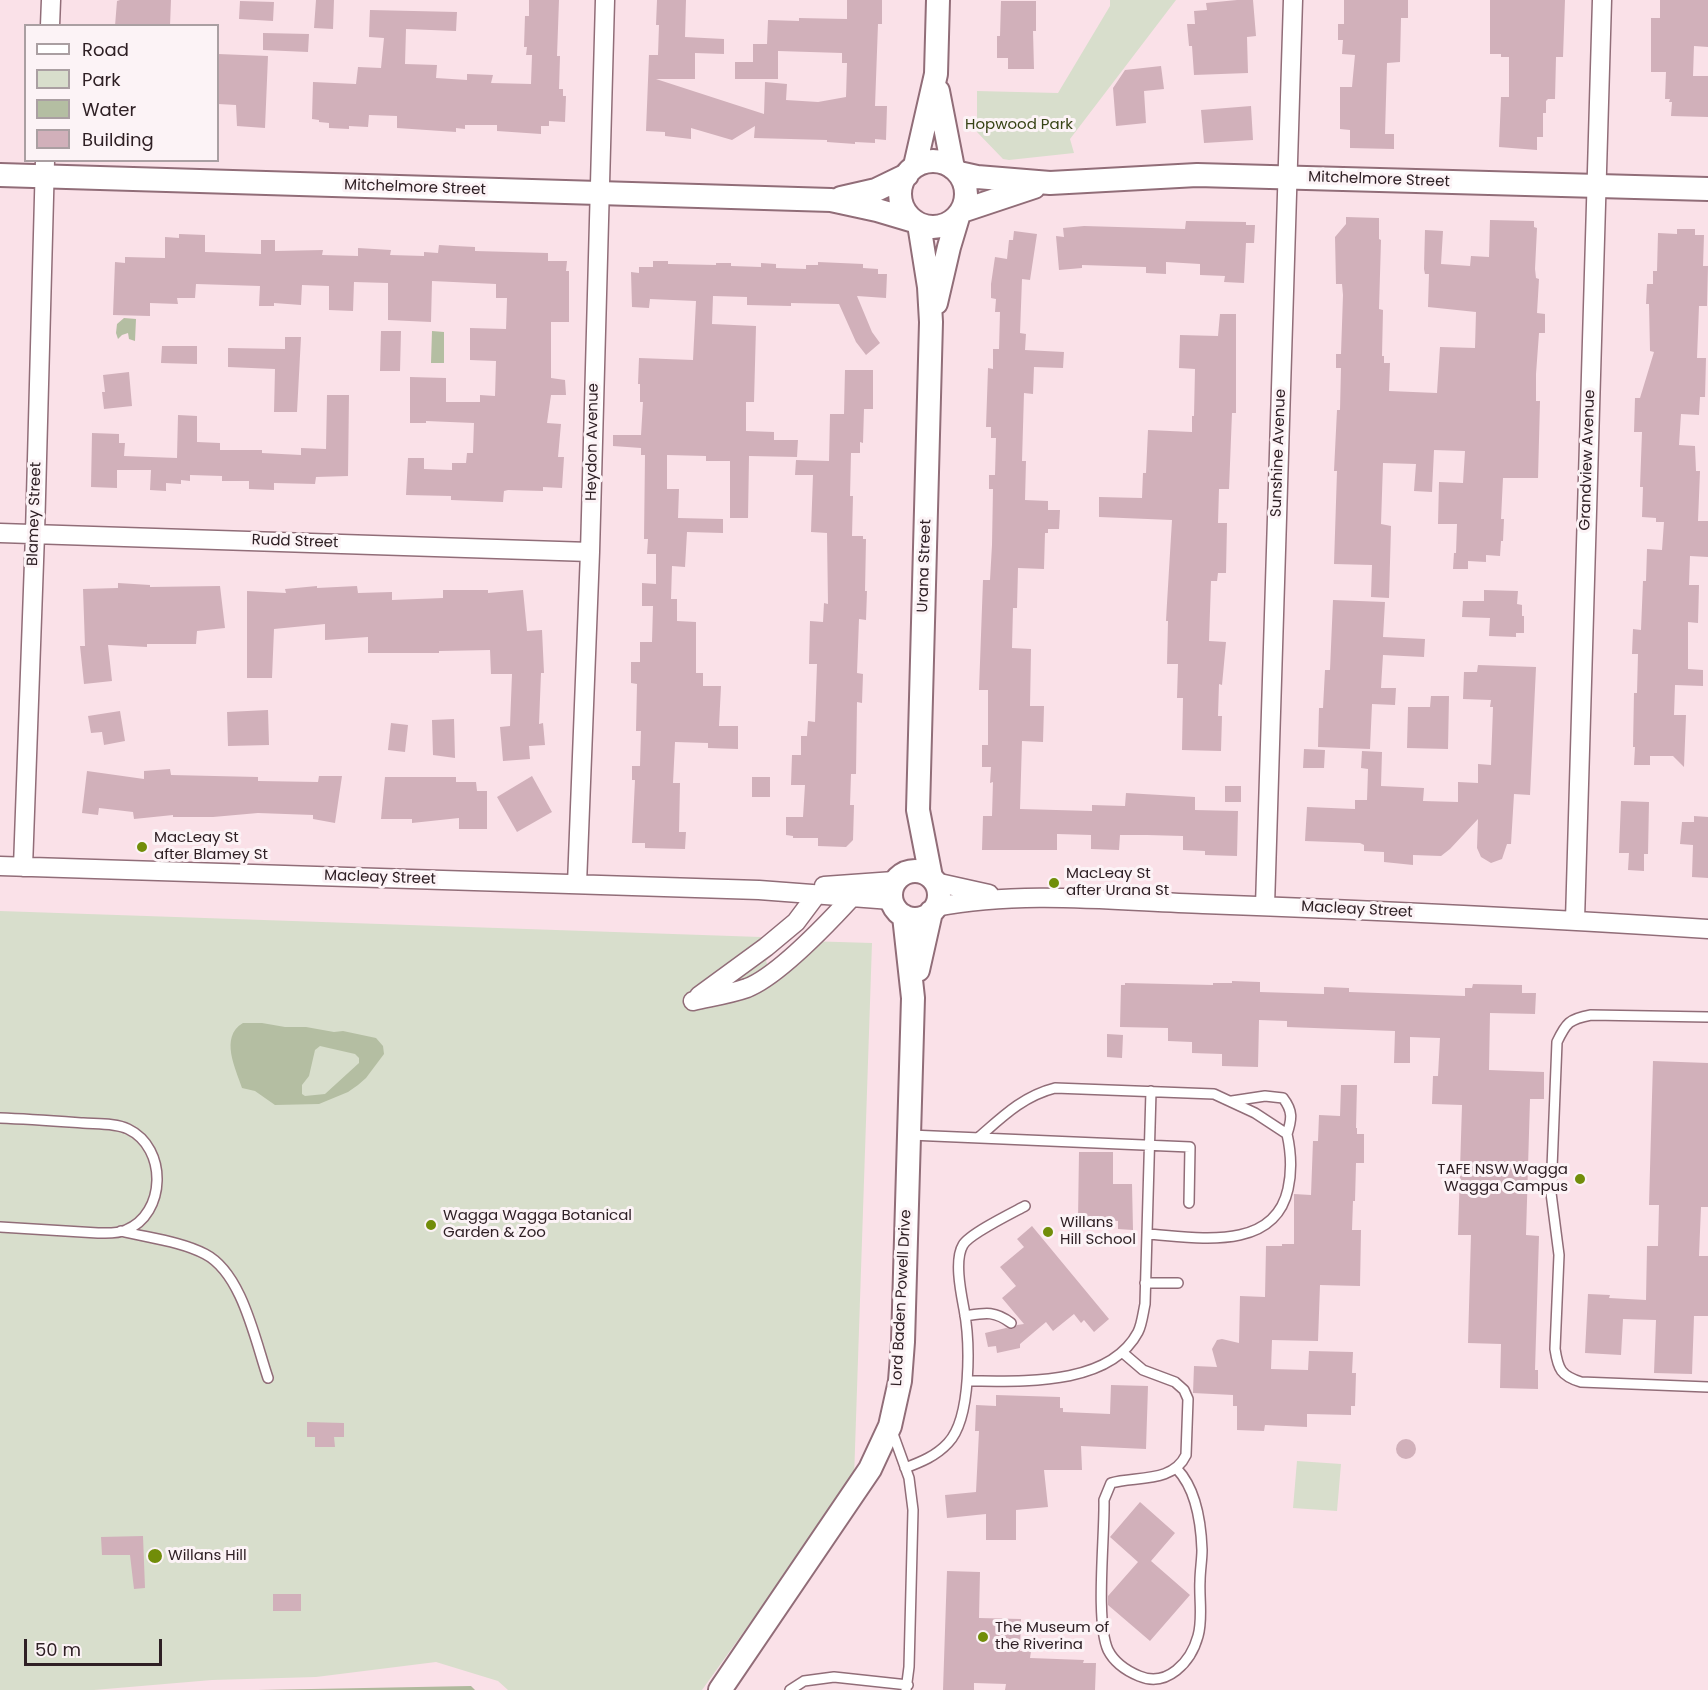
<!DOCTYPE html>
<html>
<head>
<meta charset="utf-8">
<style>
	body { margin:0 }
	#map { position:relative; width:1708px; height:1690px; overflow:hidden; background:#fae1e8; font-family:Poppins,sans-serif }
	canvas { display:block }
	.legend { position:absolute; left:24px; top:24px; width:195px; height:138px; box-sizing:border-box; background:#fcf3f6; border:2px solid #aa9fa2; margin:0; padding:8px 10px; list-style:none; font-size:18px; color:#2f2025 }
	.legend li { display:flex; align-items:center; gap:12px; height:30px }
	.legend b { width:30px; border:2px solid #aa9fa2 }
	.scale { position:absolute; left:24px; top:1639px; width:138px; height:27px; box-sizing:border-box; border:3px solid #2f2025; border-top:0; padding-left:8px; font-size:18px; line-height:21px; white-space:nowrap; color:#2f2025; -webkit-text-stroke:4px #fcf3f6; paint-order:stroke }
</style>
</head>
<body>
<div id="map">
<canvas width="1708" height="1690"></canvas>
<ul class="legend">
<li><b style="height:8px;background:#fff"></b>Road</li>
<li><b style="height:16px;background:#d8decc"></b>Park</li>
<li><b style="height:16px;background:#b4bea2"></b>Water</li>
<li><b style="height:16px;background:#d1b0ba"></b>Building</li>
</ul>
<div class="scale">50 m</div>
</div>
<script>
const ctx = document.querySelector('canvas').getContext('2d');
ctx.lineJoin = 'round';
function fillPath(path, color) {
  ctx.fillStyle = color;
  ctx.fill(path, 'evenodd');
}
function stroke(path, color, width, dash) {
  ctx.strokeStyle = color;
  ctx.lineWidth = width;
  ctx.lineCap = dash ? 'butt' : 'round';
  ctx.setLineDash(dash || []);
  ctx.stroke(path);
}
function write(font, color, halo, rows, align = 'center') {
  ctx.font = font + ' Poppins,sans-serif';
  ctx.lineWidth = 6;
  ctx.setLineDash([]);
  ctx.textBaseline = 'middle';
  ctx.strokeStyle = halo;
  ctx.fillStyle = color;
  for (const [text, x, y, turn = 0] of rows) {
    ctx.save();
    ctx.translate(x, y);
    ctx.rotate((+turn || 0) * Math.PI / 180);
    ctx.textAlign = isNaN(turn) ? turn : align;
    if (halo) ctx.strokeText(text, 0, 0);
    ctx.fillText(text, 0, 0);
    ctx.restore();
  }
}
const green = new Path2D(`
	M1110,0H1176L1070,139L1074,153L1009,160L1003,159L977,132V91L1058,93L1110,6Z
	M0,911L790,938L766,961L770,972L806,941L872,943L854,1478L702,1690H508L498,1681L436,1662L316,1677L212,1680L94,1690H0Z
	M1297,1461L1341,1464L1337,1511L1293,1508Z`);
const forest = new Path2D(`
	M471,1686L475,1690H258Z`);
const water = new Path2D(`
	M124,318L136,319L135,341L129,339L128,333L122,335L118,339L116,333L117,324Z
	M432,331L444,332V363H431Z
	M243,1023H262L285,1027H306L334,1032L343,1031L376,1038L383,1046L384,1054L366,1078L358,1085L348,1092L319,1104L275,1105L255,1091L242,1088C236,1069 219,1037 243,1023ZM320,1046L355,1054L359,1058V1063L325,1094L305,1096L302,1094V1085L309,1076L315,1050Z`);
const building = new Path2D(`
	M120,0H171L170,26H115L117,1Z
	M316,0H334L333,29L314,28Z
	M529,0H559L557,56H560L559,89H563V96H566L565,122L549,121V126H541V134L497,131V125H465V129L456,128V132L397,128V116L369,115L368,127L349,126V129L329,128V123L319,122V120L312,119L313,82L356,84L358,67L381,68L384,38L369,37L370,10L457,12L456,31L406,29L405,64L437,65L436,78L467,80V74L493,75L491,83L531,84L532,55H526L527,47H524L525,16H529Z
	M657,0H686L685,37L724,39V54L695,53V79H656L764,114L765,82L787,84L786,100L818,102L846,97L847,63H842V53L778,51V79H735V62H753V44H767L768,20L799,21V18L847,19V0H882V24H878L875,106H887L886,140L875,139V143L855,142V144L827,142V140L754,138L755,126L732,140L691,128V139L665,136V132L646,131L649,55H658L659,25H656Z
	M1237,0H1253L1256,36L1247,37L1248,73L1194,75L1192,46H1189L1187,24H1195L1194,11L1207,10L1206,3Z
	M1344,0H1408V18H1401L1400,62L1387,63L1385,134H1394V149L1350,148V130L1340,129V87H1352L1355,55L1342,54L1343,40H1338V24H1344Z
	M1490,0H1565L1563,57H1556L1555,99H1548L1546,101V113H1543V137H1537V150L1499,147L1501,97H1509V57H1501V54H1490Z
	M1660,0H1708V47L1694,46L1693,76H1708V117L1671,116L1672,102H1669L1670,99H1665L1666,72H1651V18H1660Z
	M240,1L274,2L273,21L239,19Z
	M1001,1H1036V31H1033L1034,69H1008V58H997V36H1000Z
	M263,33L309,34L308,52L263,50Z
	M218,54L268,56L265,128L237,126L236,105L218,104Z
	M1161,66L1164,89L1144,91L1146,123L1116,126L1113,88L1125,70Z
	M1251,106L1253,140L1204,143L1201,110Z
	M1346,217L1379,218V239L1381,240L1379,309L1383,310L1382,356H1384V363H1390L1389,391L1437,393L1440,347L1475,348L1476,312L1428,307L1429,274H1425L1424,269L1425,230L1443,231L1441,264L1470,266L1471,256L1489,257L1490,220L1534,221V227L1537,228L1535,269L1536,278L1539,279L1537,313L1545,314V333H1539L1536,374V401H1540L1538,478H1503L1501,519H1504L1503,541H1501L1500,556L1486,555V562L1468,561V569H1453L1454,553H1456L1457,524H1438L1439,482L1463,483L1465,451L1434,450L1432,492L1414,491L1416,464L1383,463L1381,524L1391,526L1389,598L1371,597L1372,565L1334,564L1337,471H1334L1337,410H1340L1341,368H1336V354H1341L1343,295L1342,284H1336L1335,237L1346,224Z
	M1186,221L1246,222V225H1255L1254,243H1246L1244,283L1224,282L1225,276L1200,275V264L1166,262V274L1146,273V267L1082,265V268L1059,270L1056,236L1064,237L1063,228L1084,226L1185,229Z
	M1677,229H1695V235H1704L1703,266H1708L1707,306H1699L1697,358H1706L1705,397H1700L1699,415L1681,414L1679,445L1695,446L1696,471H1700L1698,521H1708V557L1690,556L1689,585H1699L1698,623L1688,622V669L1703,670V686L1675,685L1674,715H1686L1684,767L1673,756H1650V765H1634L1635,747H1633L1634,693H1637L1638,654H1632L1633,629L1641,630L1643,581H1646L1647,549L1662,550L1664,522H1656V518L1642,517L1643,487H1640L1642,432H1634L1635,398H1640L1654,352L1650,351L1649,304H1646L1647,284H1653V271H1657L1658,233L1677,234Z
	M1014,231L1037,234L1030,280L1022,279L1020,333L1026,334L1025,350L1064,352L1063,368L1034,367L1033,394L1024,393L1022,461H1026L1025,500L1048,501V510H1060L1059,529H1048V533H1045L1044,569L1018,568L1017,608H1013L1012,648L1031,649L1030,706H1044L1043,742L1022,741L1020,809L1092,811V805L1125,806L1126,793L1195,797V810L1238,811L1237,856L1205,855V851L1183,850V836L1147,835H1120L1119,850L1091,849V835L1057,834V850H982L983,816H992L993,782L990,783L991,767H982V745H988V690H979L983,580H990L992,545L993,489H989V475H995L996,438H991V427H986L988,368L993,369V349H999L1000,312H995L996,299L991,298V284L995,257L1007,259L1009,240H1013Z
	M179,234L205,235V252L261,254V240H275V251L323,250L322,255L358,256V248L391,250L390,255L424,256V252L438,253L439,245L454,246L475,247V251L548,253V261H567L566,271H569V322H551V378L565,380L566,395H551L547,423L561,424L558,457H564L562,488L543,487V491L508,490L504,491L503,502L451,500V496L406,495L408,458H424V469L452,470V463H466L467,453H473L474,423L426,421V423H410V377L446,378V402H480V395L495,396L496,361L470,360V328L506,329L507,298H496V284L432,281L431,322L388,320V283L354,282L353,311L329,310V286L302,285L301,305L274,303V306H259L260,286L196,284L195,298H177L178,304L150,303V316L113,315L115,262L125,263V257L165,258V237L179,238Z
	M653,261H668V264L716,265V263H731V266L761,267V263L776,264V268L806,269V265H818V262L863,264V268L878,269V274H887L886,298L857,296L872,332L880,343L866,355L856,342L839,304L791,303V306L747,305V297L713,296L712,324L756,326L754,402H746V431L774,432V440H798L797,457L749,456L748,518H730V461H706V456L667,455V489H679L678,518L723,519V533L687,532L685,567L672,566L671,599H677V621L696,622V673H703V686H721L719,726H738V749L708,748V743L675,742L673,783H680L679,832H686L685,849L645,848V843H632L635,780H632V766H640L641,731H636L637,684L631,683V662H640V642H652L653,606H642V583L656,584V554H647L648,539H644L645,455H641V448L613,446V435H641L643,402H640V384H638L639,358L693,360L696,301L650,299L649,308L632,307L631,272L639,273V267H653Z
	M1220,314H1236V413H1232L1229,489H1219L1218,523H1227L1226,573H1218L1217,581H1211L1209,641L1226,642L1222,685L1219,684L1218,716H1222L1221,751L1182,750L1183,698H1177L1178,664H1167L1168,621H1166L1167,603L1172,520L1099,517V497L1142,498L1143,473H1146L1148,430L1192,432V416H1194L1195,369L1179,368L1180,335L1218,336Z
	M381,331H401L400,371H380Z
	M285,337H301L297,412H274L275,369L228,367V348L285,349Z
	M162,346H197V364L161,363Z
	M845,370H873V409H864L863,443L860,442V453H851L850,496H853L852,536H863V539H866L865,591H867L866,620L859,619L857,673L863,674L862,703L857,702L856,774H851L850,805H854L853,840L846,847L818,846V838H793V836L786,835V817H803L805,785H791L792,755H801V736H807L808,721L815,722L817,664H809L810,621L823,622L824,603L828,604L827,533L811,532L813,475H795L796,460L829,461L830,414H844Z
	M129,372L132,406L104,409L102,392H105L103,375Z
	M327,395H349L348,476L316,477L315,484L274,483V490L249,489V481H222V476L190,475V481L181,480V484L166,483V491L150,490L151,470H117V488L91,487L92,433L119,434V443H125L124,456L177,458L178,415L197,416V442L220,443V450H262V453L301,455V448L326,449Z
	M118,583L150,585V587L220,586L225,628L197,631L196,644H147V647L108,645L112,681L84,684L80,646H85L83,589L118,588Z
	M317,586V588L357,586L358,593L392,592V600L443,598V590H488V593L523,590L527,631L542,630L544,673H541L539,724L543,723L545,745L529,746L530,759L503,761L500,727L510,726L512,674H491L490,650L439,651V653H368V637L325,640V624L274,629L272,678H247V591L286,593L285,589Z
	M1484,590L1518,591L1517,604L1522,605V616H1524V633H1516V637L1489,636L1490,618L1462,617L1463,601H1484Z
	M1333,600L1385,602L1383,637L1425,639L1424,657L1383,655L1381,688H1396L1395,705L1372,704L1370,749L1318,747L1319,708H1323L1325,670H1330Z
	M1478,665L1536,667L1530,795L1514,794L1511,844H1507L1502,859L1491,863L1481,857L1477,848L1478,819L1450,849L1441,856L1413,855V865L1384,862V852L1364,851V845L1360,843L1305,841L1307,807L1355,809V800H1367L1368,769L1361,768L1362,751L1382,752L1381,786L1424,788L1423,801L1458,802V782L1478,783V764L1491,765L1493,707H1490L1491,700L1463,699L1464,672H1477Z
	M1431,696H1449L1448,749L1407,748L1408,707H1430Z
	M268,710L269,745L228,746L227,712Z
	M120,711L125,741L104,745L102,732L91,733L88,716Z
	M454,719L455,758L433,755L432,720Z
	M391,723L408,725L405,752L388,750Z
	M1304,749L1325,750L1324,768H1303Z
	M170,769L171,775L258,777V781L318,782L319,776H342L335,823L313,819V815L258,813L213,817H173V815L134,819L133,812L99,808L98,815L82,813L87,771L144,779V771Z
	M532,776L552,812L517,832L497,797Z
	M385,777H456V782H476L477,791H487V829H459V818L412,823V819H381Z
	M752,777H770V797H752Z
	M1225,786H1241V802H1225Z
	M1621,801L1649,802L1648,854H1644V871L1628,870L1629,853H1619Z
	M1694,816L1708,817V878L1692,877L1693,845L1680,844L1682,822H1694Z
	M1232,981L1260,982V992L1324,994V987L1349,988V992L1465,996V988H1472L1473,984L1522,985V993H1536L1535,1014L1490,1013L1489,1070L1544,1072V1099H1530L1526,1235L1539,1236L1535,1370H1538V1389L1500,1388L1501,1344L1468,1343L1471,1235H1458L1462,1105L1432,1104L1433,1076H1438L1440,1038L1410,1037V1063H1394L1395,1031L1287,1027V1021L1259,1020L1258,1067L1222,1066V1054L1192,1053V1042L1168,1041V1028L1120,1027L1121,985H1125V983L1213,985V983H1232Z
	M1107,1034L1123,1035L1122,1058L1107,1057Z
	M1653,1061L1708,1063V1207H1701L1699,1256H1708V1316H1694L1692,1374L1654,1373L1656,1320L1623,1319L1621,1355L1585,1353L1588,1294L1610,1295L1609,1298L1646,1300L1647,1246H1658L1659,1205H1649Z
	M1341,1085H1357L1356,1128H1357V1134H1364V1163H1356L1355,1201H1353L1352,1230H1361L1360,1286L1320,1285L1318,1341L1272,1340L1271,1369L1308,1370L1309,1351L1353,1352L1352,1373H1356L1355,1406H1351V1415L1307,1414V1427L1265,1425L1264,1431L1237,1430V1406H1233V1395L1193,1393L1194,1366L1217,1367L1212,1349L1217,1340L1222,1339L1239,1343L1240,1296L1265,1297L1266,1246H1282V1244H1294V1194L1311,1195L1313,1141H1318L1319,1115L1340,1116Z
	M1079,1152H1113V1184H1132L1133,1230L1118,1229V1221L1078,1220Z
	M1032,1226L1109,1319L1094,1332L1084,1320L1081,1323L1074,1314L1053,1331L1046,1322L1020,1344V1348L997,1353L996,1346L988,1347L985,1333L1006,1328L1013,1329L1017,1325L1024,1324L1002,1298L1016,1286L1000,1267L1024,1247L1017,1239Z
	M1111,1385L1148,1386L1146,1449L1081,1446L1082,1470H1044L1048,1507L1016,1510V1540H986V1514L947,1518L945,1495L976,1492L979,1431H975L976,1405L996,1406V1395L1060,1397V1408H1063V1412L1110,1414Z
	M307,1422L344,1423V1437H334L335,1447H315V1437H307Z
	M1396 1449a10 10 0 1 1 20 0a10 10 0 1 1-20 0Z
	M1140,1502L1175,1533L1151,1561L1190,1595L1150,1641L1108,1605V1596L1138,1562L1110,1537Z
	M143,1536L145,1588L134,1589L130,1555H102L101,1537Z
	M947,1571L980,1572L979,1618L1021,1619L1020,1651H1031L1030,1658L1084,1660L1083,1663H1096L1095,1690H1005L1006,1684L974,1683V1690H943Z
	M273,1594H301V1611H273Z`);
const service = new Path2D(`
	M1708,1017L1591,1015C1569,1019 1566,1023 1557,1042L1551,1193L1559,1255L1555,1349C1558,1369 1561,1376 1581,1382L1708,1387
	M1232,1101L1265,1096L1283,1098C1293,1111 1292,1119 1287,1134
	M0,1118C28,1119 55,1121 83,1123C97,1124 116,1123 128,1129C168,1148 166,1214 126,1230C117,1234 108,1233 98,1233L0,1227
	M910,1135L1190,1147L1189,1203
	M978,1138C1002,1117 1023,1096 1055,1088L1214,1094L1255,1113L1287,1134C1291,1152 1292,1171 1288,1189C1274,1253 1195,1237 1147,1234
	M121,1231C148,1238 180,1241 205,1254C242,1273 255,1340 268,1378
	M1145,1283H1178
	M965,1316C984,1313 994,1310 1011,1323
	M1122,1352L1143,1370L1175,1382L1184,1390L1188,1399L1186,1455C1173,1483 1136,1476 1111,1483L1104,1500C1105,1535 1095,1621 1108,1650C1114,1662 1127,1671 1139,1676C1167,1688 1191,1662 1198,1636C1203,1619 1199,1599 1200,1581C1200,1571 1202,1560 1202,1550C1201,1522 1196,1489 1177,1469
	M967,1381C1020,1381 1109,1387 1138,1332C1142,1324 1143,1313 1145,1304L1151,1091
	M892,1431L909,1478L913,1510L909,1667L906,1690
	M905,1468C921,1462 936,1456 948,1443C972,1418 970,1341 964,1309C961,1293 954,1260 963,1245C969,1234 1012,1213 1025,1206
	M790,1690L804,1681L834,1677L908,1685`);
const minor = new Path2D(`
	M50,26L51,0
	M0,533L590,552
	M0,866L759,890L891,900
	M23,867L35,534L45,160
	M935,882L989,894
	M577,884L590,552L605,0
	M824,886L894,881
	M1265,906L1293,0
	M936,907C1023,890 1115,901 1203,904C1372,910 1540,918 1708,929
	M1575,920L1602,0
	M699,996L766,947L796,922L817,894
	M693,1001C710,997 730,994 747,988C778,976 829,922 852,897`);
const tertiary = new Path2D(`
	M938,91L953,168
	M900 194a33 33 0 1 1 66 0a33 33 0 1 1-66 0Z
	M915,166L936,74L938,0
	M959,173L977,177L1050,183L1197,175L1708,189
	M0,175L831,200L877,210L914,221
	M841,198L876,190L907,175
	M962,211L1034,187
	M919,224L929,287L931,322L918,810L931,877
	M936,303L949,247L958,217
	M891 895a24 24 0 1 1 48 0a24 24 0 1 1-48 0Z
	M918,970L931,912
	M720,1690L870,1469L890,1426L900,1381L903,1342L913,998L904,916`);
const markers = [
	[142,847,6,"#718d09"],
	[1054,883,6,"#718d09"],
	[1580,1179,6,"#718d09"],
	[431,1225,6,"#718d09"],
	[1048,1232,6,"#718d09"],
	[155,1556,8,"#718d09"],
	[983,1637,6,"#718d09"]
];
const parkNames = [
	["Hopwood Park",1019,125]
];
const streetNames = [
	["Mitchelmore Street",1379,180,2],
	["Mitchelmore Street",415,188,2],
	["Heydon Avenue",593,442,-89],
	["Sunshine Avenue",1279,453,-88],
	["Grandview Avenue",1588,460,-88],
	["Blamey Street",35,514,-88],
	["Rudd Street",295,542,2],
	["Urana Street",925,566,-88],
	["Macleay Street",380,878,2],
	["Macleay Street",1357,910,3],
	["Lord Baden Powell Drive",902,1298,-87]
];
const poiNames = [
	["MacLeay St",154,838],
	["after Blamey St",154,855],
	["MacLeay St",1066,874],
	["after Urana St",1066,891],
	["TAFE NSW Wagga",1568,1170,"right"],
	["Wagga Campus",1568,1187,"right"],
	["Wagga Wagga Botanical",443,1216],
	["Garden & Zoo",443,1233],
	["Willans",1060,1223],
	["Hill School",1060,1240],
	["Willans Hill",168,1556],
	["The Museum of",995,1628],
	["the Riverina",995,1645]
];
fillPath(green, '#d8decc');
fillPath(forest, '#b0b99d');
fillPath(water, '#b4bea2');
fillPath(building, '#d1b0ba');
stroke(service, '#916d78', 12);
stroke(minor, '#916d78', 21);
stroke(tertiary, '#916d78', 26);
stroke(service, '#fff', 9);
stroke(minor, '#fff', 18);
stroke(tertiary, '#fff', 22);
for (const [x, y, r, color] of markers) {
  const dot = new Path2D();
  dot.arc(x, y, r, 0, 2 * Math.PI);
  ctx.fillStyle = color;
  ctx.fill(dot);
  stroke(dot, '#fcf3f6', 2);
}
write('15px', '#374315', '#fcf3f6', parkNames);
write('15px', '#2f2025', '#fcf3f6', streetNames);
write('15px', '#2f2025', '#fcf3f6', poiNames, 'left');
</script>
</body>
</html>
